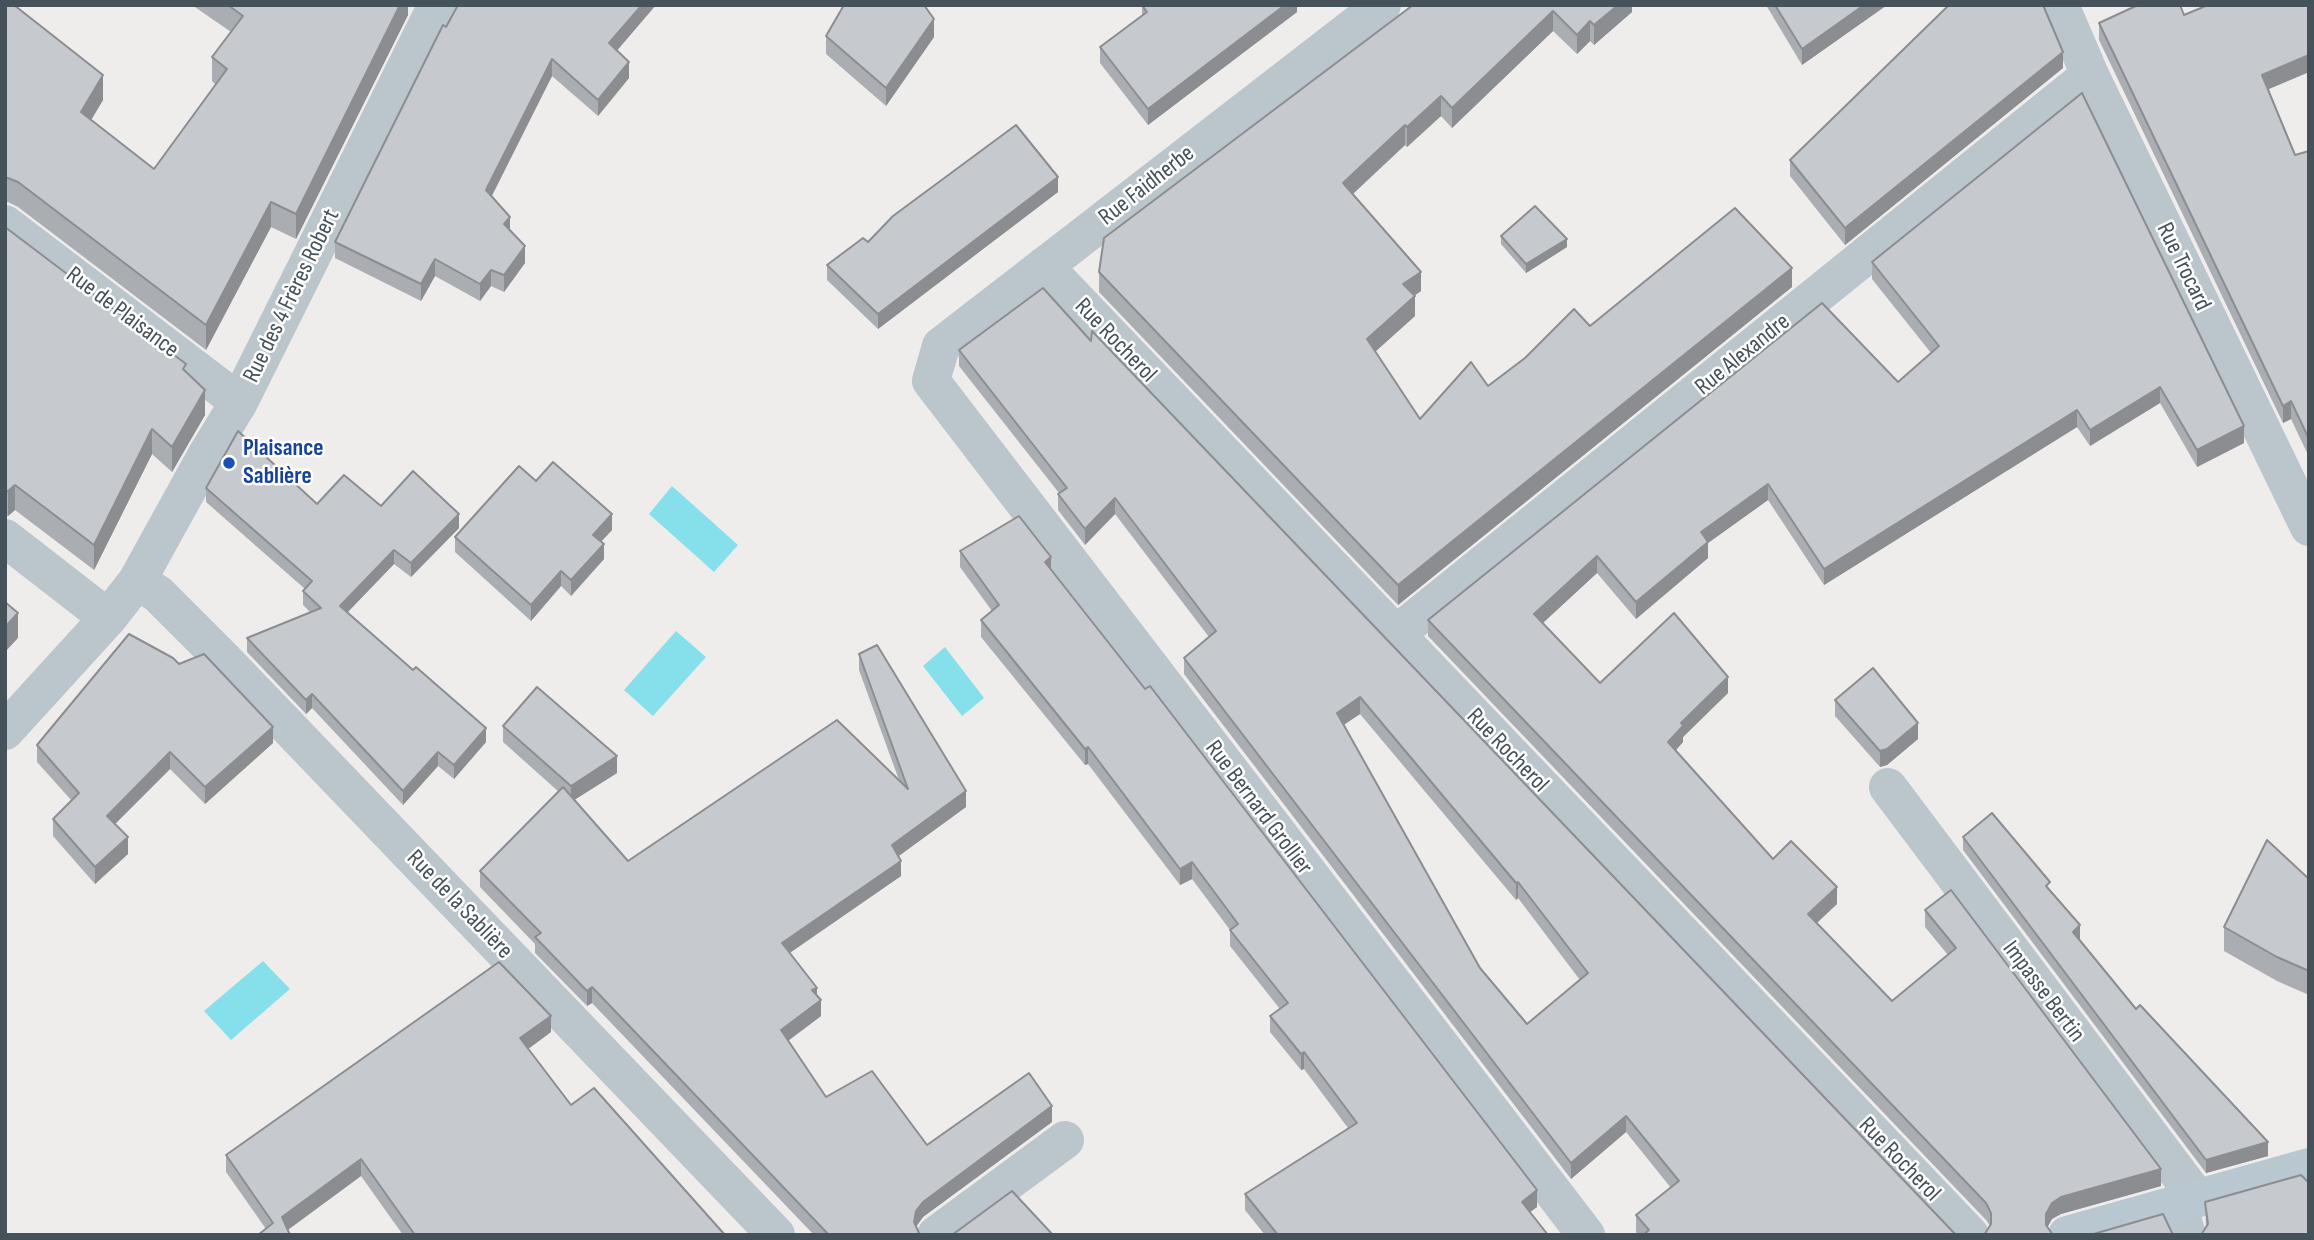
<!DOCTYPE html>
<html>
<head>
<meta charset="utf-8">
<style>
	body { margin:0 }
	#map { position:relative; width:2314px; height:1240px; overflow:hidden; background:#efecec; font-family:"Sofia Sans Condensed",sans-serif }
	canvas { display:block }
	.frame { position:absolute; inset:0; border:7px solid #455259; pointer-events:none }
</style>
</head>
<body>
<div id="map">
<canvas width="2314" height="1240"></canvas>
<div class="frame"></div>
</div>
<script>
const ctx = document.querySelector('canvas').getContext('2d');
ctx.lineJoin = 'round';
function fillPath(path, color) {
  ctx.fillStyle = color;
  ctx.fill(path, 'evenodd');
}
function stroke(path, color, width, dash) {
  ctx.strokeStyle = color;
  ctx.lineWidth = width;
  ctx.lineCap = dash ? 'butt' : 'round';
  ctx.setLineDash(dash || []);
  ctx.stroke(path);
}
function write(font, color, halo, rows, align = 'center') {
  ctx.font = font + ' "Sofia Sans Condensed",sans-serif';
  ctx.lineWidth = 5;
  ctx.setLineDash([]);
  ctx.textBaseline = 'middle';
  ctx.strokeStyle = halo;
  ctx.fillStyle = color;
  for (const [text, x, y, turn = 0] of rows) {
    ctx.save();
    ctx.translate(x, y);
    ctx.rotate((+turn || 0) * Math.PI / 180);
    ctx.textAlign = isNaN(turn) ? turn : align;
    if (halo) ctx.strokeText(text, 0, 0);
    ctx.fillText(text, 0, 0);
    ctx.restore();
  }
}
const water = new Path2D(`
	M672,486L738,545L714,572L649,514Z
	M676,631L706,657L653,716L624,690Z
	M945,647L984,698L962,716L923,666Z
	M263,961L290,989L231,1040L204,1011Z`);
const minor = new Path2D(`
	M1382,5L941,346L931,381L1586,1235
	M2060,5L2090,75L2309,527
	M5,224L239,402
	M1044,266L1970,1235
	M5,538L108,618
	M137,581L158,594L225,661L776,1235
	M1395,635L2090,75
	M5,731L108,618L137,581L206,456L239,402L437,5
	M1888,787L2197,1198
	M2178,1204L2187,1235
	M936,1235L1065,1140`);
const secondary = new Path2D(`
	M2067,1235L2309,1167`);
const wall = new Path2D(`
	M5,5H20L18,8L103,100L91,120L154,169L216,85L212,81V57L231,32L192,5H408V15L296,239L271,227L206,350L18,207L8,202L5,203Z
	M1142,5H1297V12L1148,125L1100,63V47L1142,16Z
	M1413,5H1632V12L1594,45L1590,41L1577,54L1553,31L1452,128L1441,116L1407,147L1405,145L1353,194L1421,291L1414,296L1415,316L1375,352L1420,419L1488,386L1590,326L1792,287L1398,605L1099,292V272Z
	M1766,5H1887L1802,65Z
	M2184,15L2309,72L2268,89L2295,155L2309,151V457L2291,419L2283,423L2099,40V23Z
	M446,27L617,51L629,78L598,116L552,76L492,196L510,230L525,263L504,292L491,286L480,301L435,276L421,301L335,258V242Z
	M826,36L934,37L886,106L826,54Z
	M2063,68L1845,245L1790,176V160Z
	M2082,93L2244,443L2197,467L2160,403L2090,446L2077,427L1824,585L1768,500L1708,543V558L1636,619L1597,573L1543,623L1600,683L1728,693L1683,737V742L1676,750L1773,859L1837,904L1817,923L1892,1001L1948,955L1925,927V910L2161,1186L2061,1214L2052,1219L1990,1226L1986,1220L1428,636V620L1898,382L1931,353L1872,279V262Z
	M1058,192L878,329L827,280V265L868,242Z
	M5,227L186,372L205,415L172,472L152,454L94,570L15,510L8,516L5,517Z
	M1501,236L1567,247L1526,273L1501,244Z
	M1091,341L1954,1234L1956,1235H1638L1636,1232V1215L1671,1188L1626,1132L1571,1179L1184,674V658L1209,637L1115,514L1085,545L1058,510V494L1059,493L959,366V350ZM1360,714L1516,900L1518,898L1580,980L1527,1024L1480,968L1344,725Z
	M536,481L612,530L601,542L604,559L571,596L561,586L531,621L455,552V537Z
	M206,488L317,504L381,506L459,528L411,577L394,564L347,613L486,742L454,779L438,766L403,805L312,708L306,714L247,652V638L310,612L303,605V591L305,589L206,502Z
	M960,551L1051,569L1537,1207L1530,1212L1548,1235H1265L1245,1210V1194L1348,1128L1304,1069L1301,1070L1270,1032V1016L1280,1009L1230,946V930L1192,879L1180,885L1088,764L1085,765L981,637V620L992,611L960,567Z
	M859,654L966,807L898,856L901,876L790,953L817,996L821,1016L788,1041L826,1097L927,1145L1052,1122L923,1217L916,1226L919,1233L922,1235H814L592,1003L587,1006L535,953V944L480,887V871L559,792L503,742V726L617,773L574,800L628,861L899,780L859,670Z
	M179,664L273,743L205,804L170,769L115,824L128,854L95,884L53,836V819L72,801L37,762V745Z
	M1835,700L1918,739L1887,765L1880,767L1835,716Z
	M1963,837L2050,891L2080,938L2079,939L2136,1009L2268,1156L2206,1173L1963,850Z
	M2309,879V995L2277,981L2224,951V927Z
	M551,1032L528,1049L571,1105L725,1235H403L361,1176L288,1230L266,1229L226,1172V1155Z
	M2309,1183L2202,1234L2206,1227L2205,1202Z`);
const shadedWall = new Path2D(`
	M400,5H408V15L296,239V214Z
	M642,5H656L609,60V43Z
	M1285,5H1297V12L1148,125V109Z
	M1618,5H1632V12L1594,45V25Z
	M1864,5H1887L1802,65V49Z
	M1553,11V31L1452,128V108Z
	M934,19V37L886,106V88Z
	M1590,21V41L1577,54V35Z
	M2063,52V68L1845,245V228Z
	M2309,55V72L2262,92V75Z
	M552,59V76L486,207V190Z
	M629,62V78L598,116V100Z
	M103,75V100L81,137V112Z
	M1441,96V116L1407,147V127Z
	M1405,125V145L1343,203V183Z
	M1058,177V192L878,329V314Z
	M271,202V227L206,350V325Z
	M510,217V234L504,224Z
	M1567,239V247L1526,273V264Z
	M525,246V263L504,292V275Z
	M435,259V276L421,301V284Z
	M1792,268V287L1398,605V585Z
	M491,270V286L480,301V284Z
	M1421,272V291L1403,303V284Z
	M1415,296V316L1367,359V339Z
	M2160,387V403L2090,446V430Z
	M205,390V415L172,472V447Z
	M2291,401V419L2283,423V406Z
	M2077,410V427L1824,585V569Z
	M2244,426V443L2197,467V450Z
	M152,429V454L94,570V545Z
	M1768,484V500L1708,543V558L1636,619V602L1701,532Z
	M15,485V510L8,516V491Z
	M1115,498V514L1085,545V529Z
	M459,514V528L411,577V563Z
	M612,514V530L593,550V535Z
	M604,544V559L571,596V580Z
	M394,550V564L340,620V606Z
	M1597,556V573L1534,631V614Z
	M1051,557V574L1045,562Z
	M561,571V586L531,621V605Z
	M18,613V638L5,652V627Z
	M1728,677V693L1683,737V742L1668,759V742L1681,723Z
	M312,694V708L306,714V700Z
	M1360,697V714L1337,729V713Z
	M1918,723V739L1887,765L1880,767V751Z
	M273,727V743L205,804V787Z
	M486,728V742L454,779V765Z
	M1088,747V764L1085,765V749Z
	M170,752V769L107,832V816Z
	M438,752V766L403,805V791Z
	M617,756V773L571,802V786Z
	M966,791V807L892,861V845Z
	M128,837V854L95,884V867Z
	M901,861V876L782,958V943Z
	M1192,862V879L1180,885V869Z
	M1518,882V898L1516,900V883Z
	M1837,887V904L1808,931V914Z
	M2080,925V938L2073,946V932Z
	M592,987V1003L587,1006V991Z
	M817,988V1003L821,1000V1016L781,1046V1030L812,990Z
	M551,1016V1032L520,1055V1038Z
	M1304,1052V1069L1301,1070V1054Z
	M1052,1106V1122L923,1217L916,1227L914,1222L916,1211L923,1202Z
	M1626,1116V1132L1571,1179V1163Z
	M2268,1142V1156L2206,1173V1160Z
	M361,1159V1176L282,1234V1217Z
	M2161,1169V1186L2061,1214L2052,1219L2046,1230V1214L2052,1203L2061,1197Z
	M1537,1190V1207L1522,1218V1202Z`);
const building = new Path2D(`
	M5,5H14L103,75L81,112L154,169L227,69L212,57L243,16L228,5H400L296,214L271,202L206,325L18,182L8,178H5Z
	M458,5H642L609,43L629,62L598,100L552,59L486,190L510,217L504,224L525,246L504,275L491,270L480,284L435,259L421,284L335,242L443,25L446,27Z
	M844,5H924L934,19L886,88L826,36Z
	M1142,5H1285L1148,109L1100,47L1147,12Z
	M1413,5H1618L1594,25L1590,21L1577,35L1553,11L1452,108L1441,96L1407,127L1405,125L1343,183L1421,272L1403,284L1415,296L1367,339L1420,419L1471,362L1488,386L1525,358L1574,309L1590,326L1735,208L1792,268L1398,585L1099,272L1104,238Z
	M1775,5H1864L1802,49Z
	M1949,5H2043L2063,52L1845,228L1790,160Z
	M2138,5H2180L2184,15L2208,5H2309V55L2262,75L2295,155L2309,151V439L2291,401L2283,406L2099,23Z
	M2082,93L2244,426L2197,450L2160,387L2090,430L2077,410L1824,569L1768,484L1701,532L1708,542L1636,602L1597,556L1534,614L1600,683L1674,613L1728,677L1681,723L1683,726L1668,742L1773,859L1791,841L1837,887L1808,914L1892,1001L1956,948L1925,910L1951,890L2161,1169L2061,1197L2052,1203L2046,1214V1225L2053,1235H1984L1991,1224V1213L1986,1203L1428,620L1822,303L1898,382L1939,346L1872,262Z
	M1016,125L1058,177L878,314L827,265L863,238L868,242L893,216Z
	M1535,206L1567,239L1526,264L1501,236Z
	M5,227L186,364L183,369L205,390L172,447L152,429L94,545L15,485L8,491L5,492Z
	M1043,288L1091,341L1092,331L1956,1235H1643L1649,1230L1636,1215L1679,1181L1626,1116L1571,1163L1184,658L1216,631L1115,498L1085,529L1058,494L1067,488L959,350ZM1360,697L1516,883L1518,882L1588,973L1527,1024L1480,968L1337,713Z
	M238,431L317,504L344,475L381,506L413,471L459,514L411,563L394,550L340,606L413,670L416,667L486,728L454,765L438,752L403,791L312,694L306,700L247,638L321,608L303,591L312,581L206,488Z
	M553,462L612,514L593,535L604,544L571,580L561,571L531,605L455,537L519,466L536,481Z
	M1019,516L1051,557L1045,562L1145,689L1150,686L1537,1190L1522,1202L1548,1235H1278L1245,1194L1357,1123L1304,1052L1301,1054L1270,1016L1288,1003L1230,930L1238,924L1192,862L1180,869L1088,747L1085,749L981,620L999,605L960,551Z
	M5,602L18,613L5,627Z
	M129,634L173,658L179,664L204,654L273,727L205,787L170,752L107,816L128,837L95,867L53,819L79,793L37,745Z
	M877,645L966,791L892,845L901,861L782,943L817,988L812,990L821,1000L781,1030L826,1097L872,1071L927,1145L1029,1073L1052,1106L923,1202L916,1211L914,1222L919,1233L922,1235H829L592,987L587,991L535,937L541,933L480,871L563,787L628,861L837,720L908,789L859,654Z
	M1873,668L1918,723L1887,749L1880,751L1835,700Z
	M537,687L617,756L571,786L503,726Z
	M1992,813L2050,882L2046,886L2080,925L2073,932L2136,1009L2140,1005L2268,1142L2206,1160L1963,837Z
	M2267,840L2309,879V971L2277,957L2224,927Z
	M499,962L551,1016L520,1038L571,1105L594,1088L725,1235H415L361,1159L282,1217L290,1235H258L273,1223L226,1155Z
	M2301,1175L2309,1183V1235H2201L2208,1224L2205,1202Z
	M1012,1191L1053,1235H952Z
	M2163,1214L2173,1235H2090Z`);
const markers = [
	[229,463,7,"#1a4fb4"]
];
const streetNames = [
	["Rue Faidherbe",1147,186,-38],
	["Rue Trocard",2183,267,64],
	["Rue des 4 Frères Robert",292,296,-64],
	["Rue de Plaisance",122,313,37],
	["Rue Rocherol",1115,341,46],
	["Rue Alexandre",1743,355,-39],
	["Rue Rocherol",1507,751,46],
	["Rue Bernard Grollier",1258,808,53],
	["Rue de la Sablière",459,905,46],
	["Impasse Bertin",2043,992,53],
	["Rue Rocherol",1899,1160,46]
];
const transitNames = [
	["Plaisance",243,449],
	["Sablière",243,477]
];
fillPath(water, '#86e0eb');
stroke(minor, '#bac5cc', 38);
stroke(secondary, '#b9c7d1', 38);
fillPath(wall, '#aaaeb2');
fillPath(shadedWall, '#8b8d91');
fillPath(building, '#c6cacf');
stroke(building, '#8b8d91', 2);
for (const [x, y, r, color] of markers) {
  const dot = new Path2D();
  dot.arc(x, y, r, 0, 2 * Math.PI);
  ctx.fillStyle = color;
  ctx.fill(dot);
  stroke(dot, '#fff', 2.5);
}
write('24px', '#455259', '#fff', streetNames);
write('bold 24px', '#164399', '#fff', transitNames, 'left');
</script>
</body>
</html>
